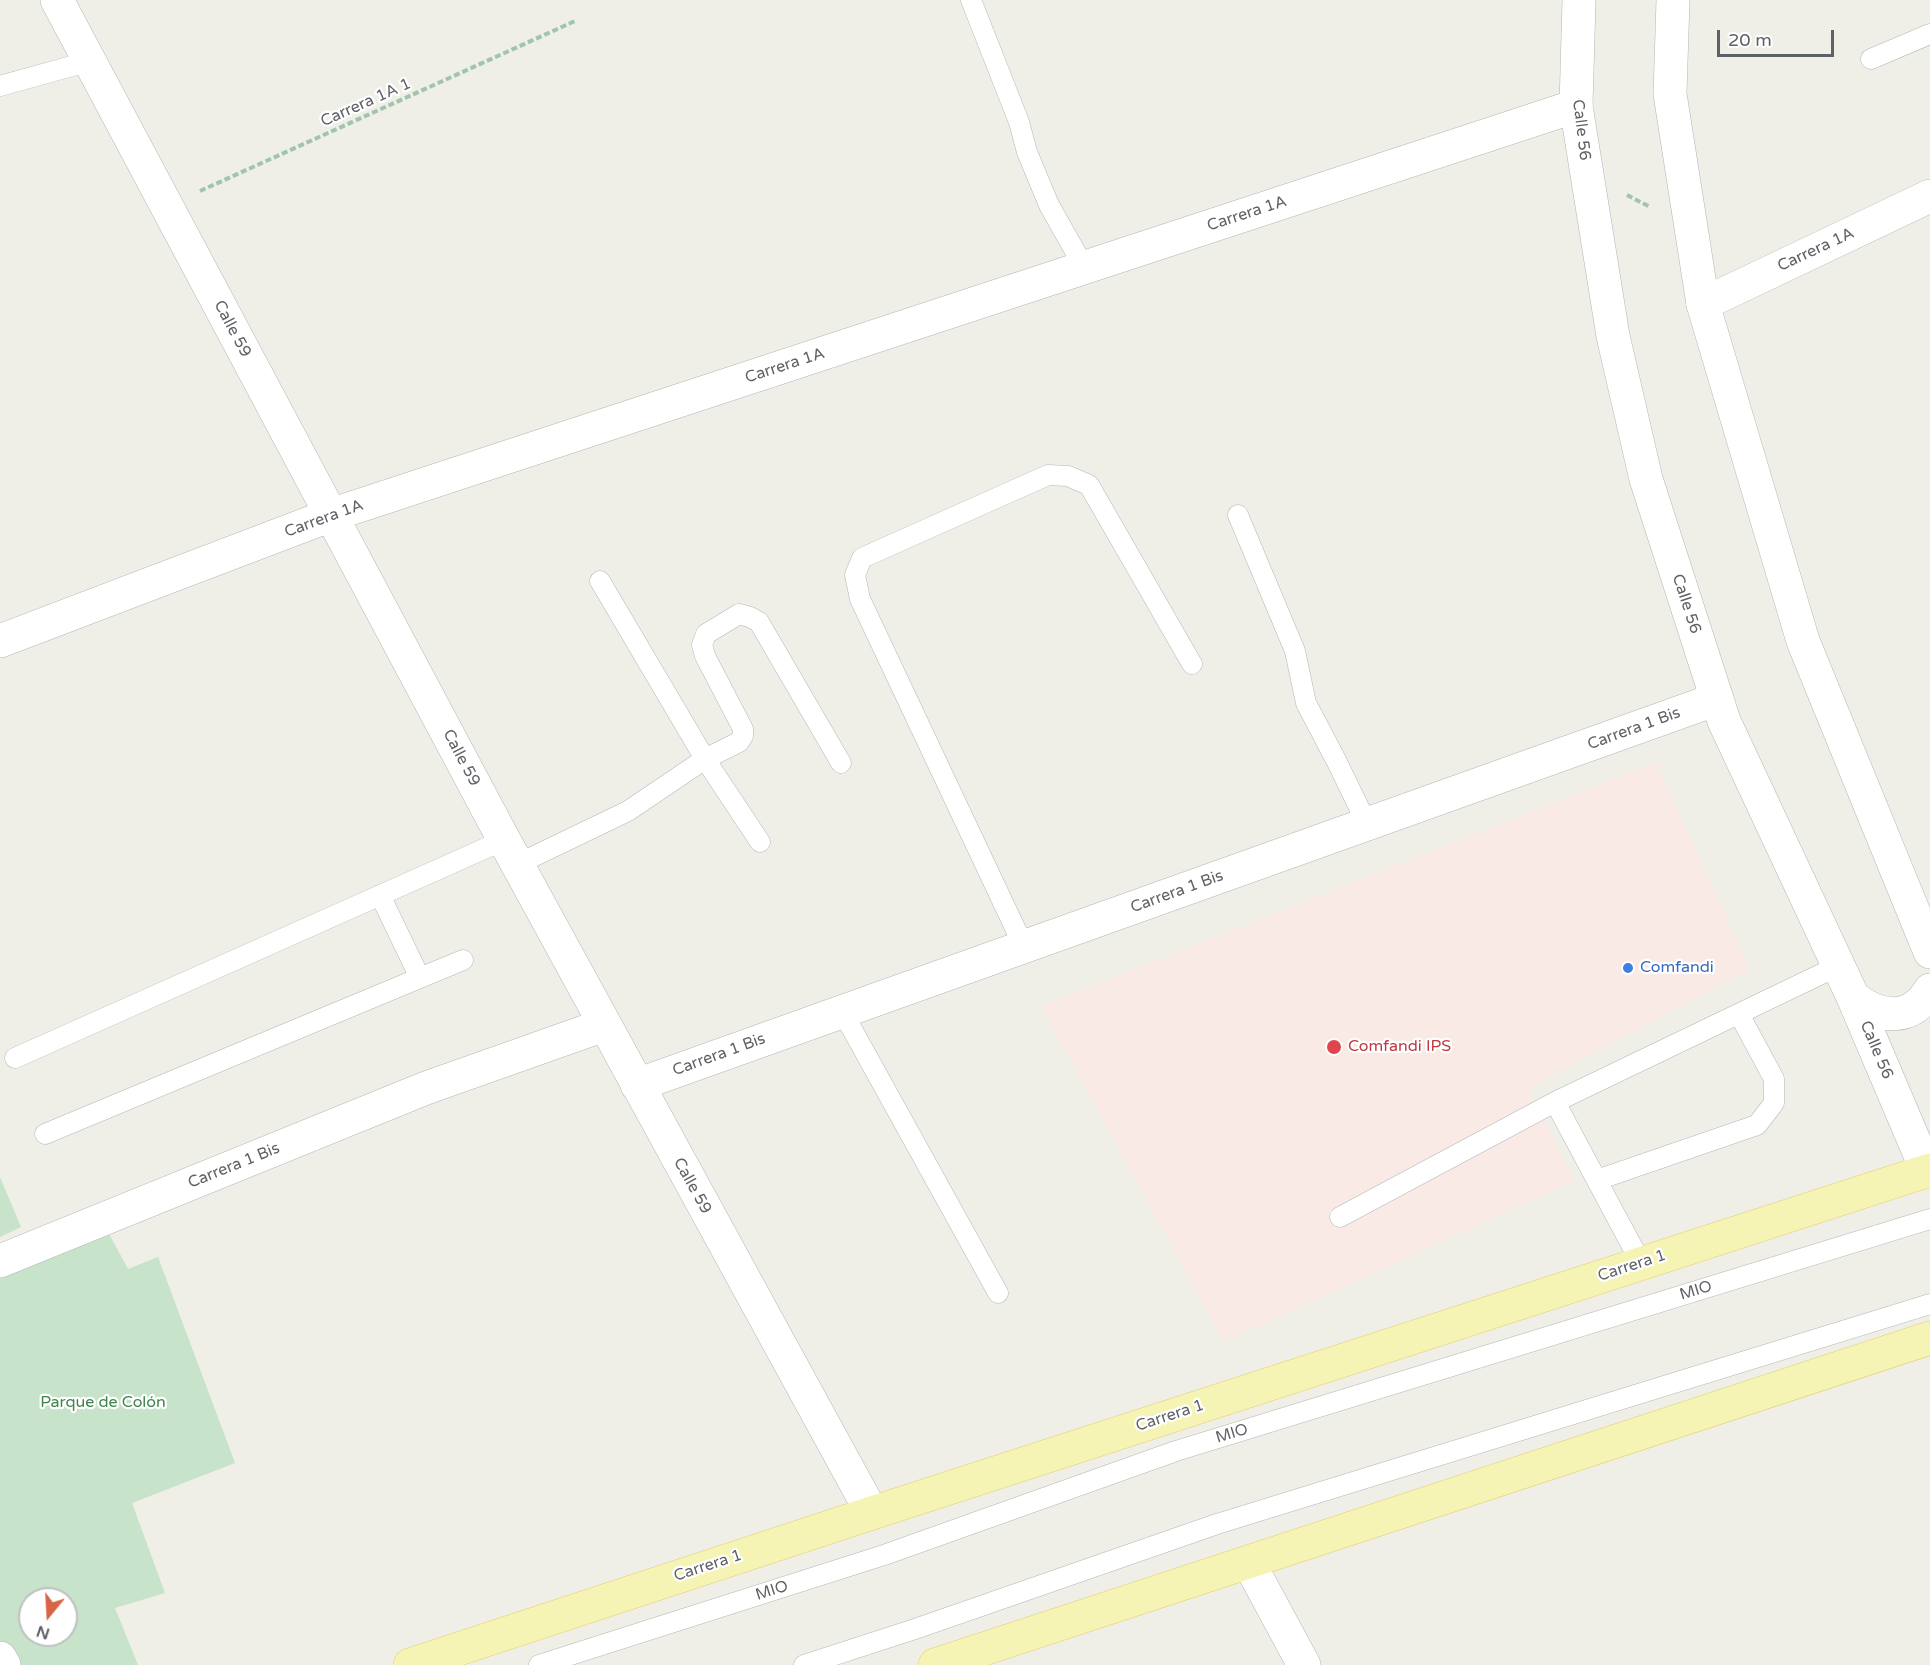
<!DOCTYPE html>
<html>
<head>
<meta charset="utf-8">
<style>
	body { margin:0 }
	#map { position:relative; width:1930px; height:1665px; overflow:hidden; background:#efeee7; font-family:"Varela Round",sans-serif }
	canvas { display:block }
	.north { position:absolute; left:18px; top:1587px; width:60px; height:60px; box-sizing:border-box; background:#fff; border:2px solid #bfc0c2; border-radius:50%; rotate:198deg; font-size:16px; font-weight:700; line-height:24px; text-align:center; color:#5e6166 }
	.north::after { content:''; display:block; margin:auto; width:21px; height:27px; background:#d76445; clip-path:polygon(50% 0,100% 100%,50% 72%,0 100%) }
	.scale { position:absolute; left:1717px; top:30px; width:117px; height:27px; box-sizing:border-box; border:3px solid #5e6166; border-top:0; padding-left:8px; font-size:18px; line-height:21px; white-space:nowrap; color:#5e6166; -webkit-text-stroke:4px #fff; paint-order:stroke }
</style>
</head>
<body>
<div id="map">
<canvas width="1930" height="1665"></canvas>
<div class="north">N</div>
<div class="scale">20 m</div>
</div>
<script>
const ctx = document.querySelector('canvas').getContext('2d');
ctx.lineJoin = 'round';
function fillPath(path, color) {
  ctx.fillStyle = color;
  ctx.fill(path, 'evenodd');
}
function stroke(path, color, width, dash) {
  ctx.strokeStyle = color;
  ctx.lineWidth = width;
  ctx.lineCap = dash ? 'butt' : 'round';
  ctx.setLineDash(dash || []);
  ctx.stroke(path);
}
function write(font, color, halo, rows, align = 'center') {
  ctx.font = font + ' "Varela Round",sans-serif';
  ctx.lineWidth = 4.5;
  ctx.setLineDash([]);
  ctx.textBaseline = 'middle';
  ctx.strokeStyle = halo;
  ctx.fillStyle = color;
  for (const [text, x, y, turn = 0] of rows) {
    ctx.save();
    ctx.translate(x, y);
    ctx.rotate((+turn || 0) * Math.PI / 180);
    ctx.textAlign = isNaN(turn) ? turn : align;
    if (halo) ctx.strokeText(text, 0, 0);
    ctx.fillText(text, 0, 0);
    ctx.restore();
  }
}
const medical = new Path2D(`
	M1656,762L1750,969L1529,1088L1574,1181L1224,1342L1041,1006Z`);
const green = new Path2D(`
	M0,1177L21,1227L0,1237Z
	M101,1219L128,1269L158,1257L235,1463L132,1503L165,1593L115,1608L138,1665H4L0,1658V1261ZM30,1599H66V1635H30Z`);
const path = new Path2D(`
	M200,191L575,21
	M1627,195L1650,207`);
const service = new Path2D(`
	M971,0L1019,122L1027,152L1049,205L1084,267
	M1871,59L1930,34
	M0,86L90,61
	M1238,515L1295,651L1306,703L1337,762L1367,824
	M600,581L705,759L760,842
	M518,864L628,811L705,759L739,742L743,736V729L705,656L702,645L706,634L739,614L750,617L759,622L841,763
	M380,895L420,978
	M1024,947L860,599L855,575L862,558L1048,475L1068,476L1089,485L1192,664
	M842,1011L998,1293
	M15,1058L504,840
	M45,1134L463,960
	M1597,1180L1757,1125L1774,1103V1079L1739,1014
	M1340,1217L1555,1102
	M1641,1263L1555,1102L1838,966
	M539,1665L884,1555L1176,1451L1930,1219
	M804,1665L915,1629L1217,1524L1930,1304`);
const minor = new Path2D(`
	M57,0L504,840L872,1513
	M1703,304L1930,196
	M0,641L331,515L1576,106
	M637,1085L1717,699
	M0,1261L426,1088L604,1025
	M1249,1563L1304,1665
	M0,1658L4,1665`);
const tertiary = new Path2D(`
	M1579,0L1576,106L1613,336L1646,479L1724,721L1853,997L1927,1171
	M1673,0L1670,94L1703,304L1803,641L1930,952
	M1853,997C1878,1018 1911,1023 1930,990`);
const primary = new Path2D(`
	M410,1665L872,1513L1930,1170
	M935,1665L1930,1338`);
const markers = [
	[1628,968,6,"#3f7fe0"],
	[1334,1047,8,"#e0444e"]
];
const streetNames = [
	["Carrera 1A 1",366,103,-24],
	["Calle 56",1581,130,83],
	["Carrera 1A",1247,214,-18],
	["Carrera 1A",1816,250,-25],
	["Calle 59",232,329,62],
	["Carrera 1A",785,366,-18],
	["Carrera 1A",324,519,-20],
	["Calle 56",1686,604,72],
	["Carrera 1 Bis",1634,729,-20],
	["Calle 59",461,758,62],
	["Carrera 1 Bis",1177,892,-20],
	["Calle 56",1876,1050,67],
	["Carrera 1 Bis",719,1055,-20],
	["Carrera 1 Bis",234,1166,-22],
	["Calle 59",692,1186,61],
	["Carrera 1",1632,1266,-18],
	["MIO",1696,1291,-17],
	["Carrera 1",1170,1416,-18],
	["MIO",1232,1434,-17],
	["Carrera 1",708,1566,-18],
	["MIO",772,1591,-18]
];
const shopNames = [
	["Comfandi",1640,968]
];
const healthNames = [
	["Comfandi IPS",1348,1047]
];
const parkNames = [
	["Parque de Colón",103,1403]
];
fillPath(medical, '#f9eae6');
fillPath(green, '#c7e3ca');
stroke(service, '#b4b6ba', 21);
stroke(minor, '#b4b6ba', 34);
stroke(tertiary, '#b4b6ba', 34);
stroke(primary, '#e2d16d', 34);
stroke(path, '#a0c4af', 4, [6, 3]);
stroke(service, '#fff', 20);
stroke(minor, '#fff', 33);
stroke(tertiary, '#fff', 33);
stroke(primary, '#f6f4b5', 33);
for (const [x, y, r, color] of markers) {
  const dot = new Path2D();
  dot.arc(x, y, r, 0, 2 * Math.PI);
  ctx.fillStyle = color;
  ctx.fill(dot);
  stroke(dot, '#fff', 2);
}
write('16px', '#5e6166', '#fff', streetNames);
write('16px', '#366cbe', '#fff', shopNames, 'left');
write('16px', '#be3a42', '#fff', healthNames, 'left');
write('16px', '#40834c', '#fff', parkNames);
</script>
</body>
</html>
